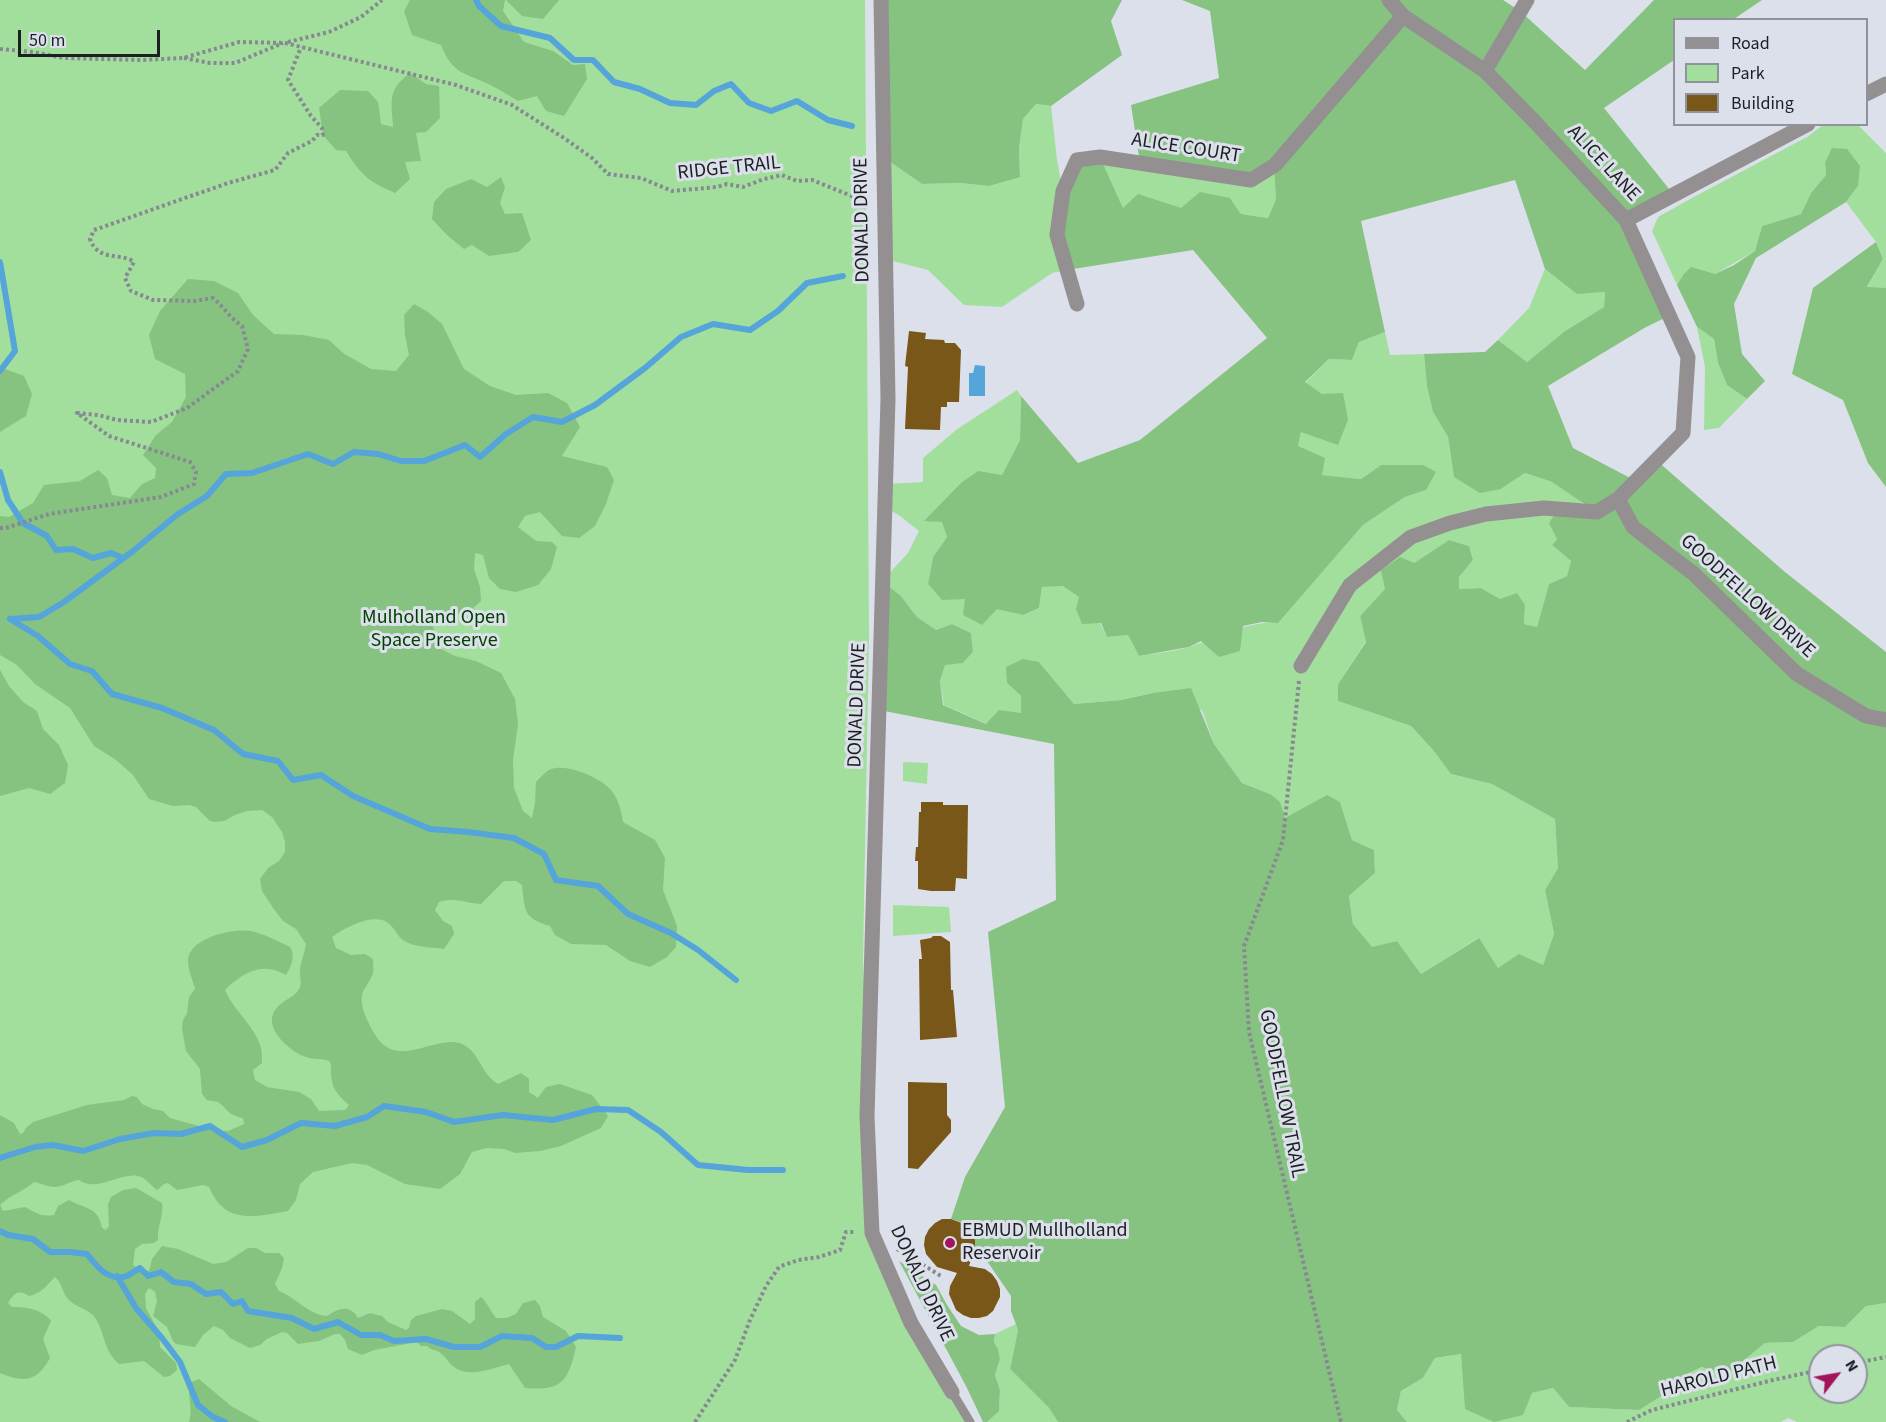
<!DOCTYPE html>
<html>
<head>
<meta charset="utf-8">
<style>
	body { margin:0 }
	#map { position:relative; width:1886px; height:1422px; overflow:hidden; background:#dce0eb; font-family:"Source Sans 3",sans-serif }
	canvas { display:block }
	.legend { position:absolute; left:1673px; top:18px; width:195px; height:108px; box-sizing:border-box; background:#dce0eb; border:2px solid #90939b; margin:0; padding:8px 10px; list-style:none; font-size:18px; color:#1e1f23 }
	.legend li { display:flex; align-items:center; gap:12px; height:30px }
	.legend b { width:30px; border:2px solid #90939b }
	.north { position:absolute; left:1808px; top:1344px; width:60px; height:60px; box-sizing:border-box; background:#dce0eb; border:2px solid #90939b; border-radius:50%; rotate:59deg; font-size:16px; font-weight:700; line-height:24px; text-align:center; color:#1e1f23 }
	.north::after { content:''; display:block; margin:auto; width:21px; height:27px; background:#a3155b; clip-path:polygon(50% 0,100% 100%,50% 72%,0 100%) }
	.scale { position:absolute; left:18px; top:30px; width:142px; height:27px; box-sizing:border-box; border:3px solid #1e1f23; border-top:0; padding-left:8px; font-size:18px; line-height:21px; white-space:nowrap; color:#1e1f23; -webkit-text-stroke:4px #dce0eb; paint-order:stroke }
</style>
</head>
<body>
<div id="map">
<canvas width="1886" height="1422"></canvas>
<ul class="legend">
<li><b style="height:8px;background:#948f90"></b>Road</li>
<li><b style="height:16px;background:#a2df9d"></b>Park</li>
<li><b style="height:16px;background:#785718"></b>Building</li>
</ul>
<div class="north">N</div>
<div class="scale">50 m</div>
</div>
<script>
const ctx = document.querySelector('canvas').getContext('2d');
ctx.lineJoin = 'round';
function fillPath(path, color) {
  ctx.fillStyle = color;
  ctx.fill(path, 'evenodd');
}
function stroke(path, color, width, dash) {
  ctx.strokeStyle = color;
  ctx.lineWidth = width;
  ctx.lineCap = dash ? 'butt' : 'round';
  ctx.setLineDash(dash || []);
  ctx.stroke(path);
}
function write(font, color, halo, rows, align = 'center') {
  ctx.font = font + ' "Source Sans 3",sans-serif';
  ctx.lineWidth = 6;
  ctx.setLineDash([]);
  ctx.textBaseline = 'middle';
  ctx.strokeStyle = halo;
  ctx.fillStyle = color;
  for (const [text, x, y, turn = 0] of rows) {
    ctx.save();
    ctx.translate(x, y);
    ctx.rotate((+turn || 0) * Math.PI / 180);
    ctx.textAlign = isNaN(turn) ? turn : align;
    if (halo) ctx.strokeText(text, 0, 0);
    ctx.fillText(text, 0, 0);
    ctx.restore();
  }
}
const green = new Path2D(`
	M0,0H865L869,635L863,961L872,1233L970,1422H0Z
	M1036,104L1051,106L1057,160L1063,191L1067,270L1052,273L1002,307L964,305L928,270L885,259L883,157L922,184L960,183L989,186L1020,176L1019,149L1023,119Z
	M1823,125H1858L1886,153V288H1867L1883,259L1876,242L1846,202L1858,186L1825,163L1826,175L1811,193L1801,214L1762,226L1755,251L1715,274L1683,275L1677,285L1652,231L1658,217L1690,199L1807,137Z
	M1100,157L1275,165L1276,199L1268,218L1241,214L1230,198L1181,209L1123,208Z
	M1545,269L1577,293L1605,292L1604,307L1565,331L1527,362L1498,340L1529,308Z
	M1697,327L1714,339L1718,363L1727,385L1747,399L1719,428L1704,430L1705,367Z
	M1385,332L1390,355L1424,354L1427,387L1433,412L1448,437L1454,477L1501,489L1525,473L1552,482L1582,501L1579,511L1552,545L1571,561L1567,576L1549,584L1537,627L1524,624L1525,605L1500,599L1481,588L1459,589V577L1473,560L1469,546L1449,540L1414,563L1385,589L1360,616L1366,641L1338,684V701L1411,726L1433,750L1451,774L1492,784L1555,819L1558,868L1545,890L1554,934L1543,965L1498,968L1478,938L1421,974L1397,941L1372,948L1353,924L1349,896L1375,873L1374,850L1352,840L1340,802L1285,818L1270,794L1242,783L1214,744L1202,710L1153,693L1121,700L1074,704L1039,662L1007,683L1021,696V714L987,724L944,705L940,681L945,664L963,663L973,652L971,633L952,624L936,630L917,617L901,596L882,581L908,553L919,531L900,516L885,507V484L923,482V458L956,430L1017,390L1021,396L1020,440L1002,475L925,520L943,522L947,537L933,557L928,584L942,599H965L1023,615L1039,608L1042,587C1048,586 1057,585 1062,586C1081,591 1100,621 1107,637L1128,635L1139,656C1155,653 1173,652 1189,647C1220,637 1246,622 1278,622L1363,525L1405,497L1426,490L1423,465H1381L1361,479L1322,475L1298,446L1301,432L1322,394L1305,383L1329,359L1352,360L1359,342Z
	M903,762L928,763L927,784L903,781Z
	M893,905L949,907L951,932L893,936Z
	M1886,1303V1422H1797L1788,1418L1781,1422H1407L1397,1410L1401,1391L1423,1378L1435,1358L1461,1354L1464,1380L1532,1393L1553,1388L1569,1407L1639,1410L1670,1382L1703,1367L1727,1374L1765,1343L1793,1342L1819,1326L1845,1327L1866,1306ZM1820,1356H1856V1392H1820Z
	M1016,1324L1018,1330L1010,1369L1049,1408L1058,1422H987L999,1410L1000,1390L995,1375L1000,1359L998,1349L994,1342L995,1334Z`);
const forest = new Path2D(`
	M410,0H505L503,11L524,42L553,51L573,65L585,64L587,79L564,116L546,111L537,96L518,101C509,96 501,90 492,86C466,72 454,77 441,45L412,35L404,11Z
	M506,0H559L543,19L522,16Z
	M881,0H1122L1111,21L1122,55L1051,106L1036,104L1023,119L1019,149L1020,177L989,186L960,183L922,184L883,157Z
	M1182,0H1503L1520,11L1585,70L1654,0H1762L1734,19L1674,20V60L1604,108L1674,195L1626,220L1669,316L1646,327L1548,386L1573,448L1636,481L1656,460L1785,572L1886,652V1303L1866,1306L1845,1327L1819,1326L1793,1342L1765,1343L1727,1374L1702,1367L1670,1382L1666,1393L1639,1410L1569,1407L1553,1388L1532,1393L1523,1415L1494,1422L1465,1409L1461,1354L1435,1358L1423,1378L1401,1391L1397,1410L1407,1422H1058L1049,1408L1010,1369L1018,1330L1011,1311V1296L989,1264L975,1248C975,1231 967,1223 951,1219L965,1177L1005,1107L988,932L1056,900L1054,744L879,710L882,581L901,596L917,617L936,630L952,624L971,633L973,652L963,663L945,665L940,681L943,705L986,724L999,710L1021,713V696L1007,683L1006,667L1023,659L1039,662L1074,704L1121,700L1153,693L1191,688L1214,744L1242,783L1270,794L1280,802L1285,818L1327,795L1340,802L1352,840L1374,850L1375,873L1349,896L1353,924L1372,947L1397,941L1421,974L1479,938L1498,968L1519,954L1543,965L1554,934L1545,890L1558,868L1555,819L1492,784L1451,774L1433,750L1411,726L1338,701V684L1366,642L1360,616L1385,589L1381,570L1400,557L1414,563L1449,540L1469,546L1473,560L1459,577V589L1481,588L1500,599L1517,593L1525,605L1524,624L1537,627L1549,584L1567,576L1571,561L1552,545L1557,539L1549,523L1558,509L1595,511L1552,482L1525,473L1501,489L1480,493L1454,477L1448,437L1433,412L1427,387L1424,354L1485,352L1498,340L1527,362L1565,331L1604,307L1605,292L1577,294L1545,269L1515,180L1361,221L1385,332L1359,342L1352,360L1329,359L1305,382L1322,394L1343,393L1348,420L1338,445L1301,432L1298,446L1325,458L1322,475L1361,479L1381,465H1423L1436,472L1426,490L1405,497L1363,525L1278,623L1262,622L1243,626L1240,651L1219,657L1201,641L1189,647L1139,656L1128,635L1107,637L1101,623L1082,624L1076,609L1079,597L1063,586L1042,587L1039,608L1023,615L997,609L982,625L963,615L965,599L942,600L928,584L933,557L947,537L942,522L924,521L961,483L978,471L1002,475L1020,440L1021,396L1078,463L1140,440L1267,338L1193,250L1067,270L1057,235L1077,160L1100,157L1123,208L1138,194L1181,208L1200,192L1230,198L1241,214L1268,218L1276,199L1274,166L1251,180L1140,163L1131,105L1219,78L1210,11Z
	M410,73L426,84L439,86L440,118L426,132L416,133L421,161L405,162L410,179L395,193C368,181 362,176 346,151L336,150L323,135L319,108L340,90L368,91L378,102L381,124L393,127C392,102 386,91 410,73Z
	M1832,148L1847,149L1860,166L1858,186L1846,202L1756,258L1734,304L1742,354L1765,381L1747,399L1727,385L1718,363L1714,339L1697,327L1677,285L1683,275L1691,267L1715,274L1734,265L1755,251L1762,226L1801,214L1811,193L1826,175L1825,163Z
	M501,177L505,187L500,203L505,214L522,213L531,240L518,252L489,256L472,245L464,249L447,235L432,219L434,202L446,189L471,179L487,187Z
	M1876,242L1883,259L1867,287L1886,288V487L1868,463L1843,400L1792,374L1813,288Z
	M188,279L214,281L238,293L253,315L274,334L303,335L329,340L343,353L371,369L396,371L409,355L405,335L404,315L414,304L428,312L442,324L464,369L490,386L516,395L548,393L567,403L580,427L562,456L607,467L614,480L606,504L595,526L579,538L562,536L540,512L525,516L518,527L536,541L552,542L557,547L551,569L538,585L516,592L500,589L489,578L483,555L475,553L474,569L480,587L481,601L470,611L456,614L433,626L439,648L455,656L476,661L501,673L515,699L518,724L513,760L514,788L523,811L532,818L535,803L536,782C540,778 546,771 551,769C567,763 602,778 612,791C619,801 621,810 623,822L655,840L665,858L663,890L677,926L676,947L667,957L650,967L630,961L606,945L571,944L555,935L550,926C523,918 525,911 522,885L516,881H504L481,904C464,903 457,897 439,902L435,910L443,921L452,926L454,934L444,949C432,947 414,948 403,940C397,936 394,927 388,923C373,912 345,928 332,937L336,948L351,955L365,954L373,959C373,963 374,970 373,973C370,984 360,989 362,1003C363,1013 369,1024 374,1033C397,1073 435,1033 462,1044C480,1052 480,1073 498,1084L521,1073L529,1079V1092L538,1098L546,1087L560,1084L592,1095L608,1116L601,1128L561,1146L540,1151L515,1153L504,1149L487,1148L472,1152L460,1174L440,1189L405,1184L367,1165L352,1163L313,1172L300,1184L296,1200L288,1211C254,1217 225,1225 209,1187L203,1185L177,1190L168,1183L164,1184L157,1190C151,1186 145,1177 138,1176C121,1172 95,1193 79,1180C69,1181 64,1187 54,1187C47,1187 41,1183 34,1182C24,1191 10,1195 0,1205L3,1211L25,1207C36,1213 41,1217 54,1215L58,1206L69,1200C85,1209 99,1207 102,1228L106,1230L109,1226L108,1204L111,1197L123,1190L136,1188L162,1203C164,1216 157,1226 158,1240L154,1243L142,1244L135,1249L133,1265L137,1268L149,1271L152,1259L162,1246L178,1249L213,1264L226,1262L248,1248H256L265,1253H279L284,1258L282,1268L275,1284L279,1291C297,1298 307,1314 327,1316C339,1308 350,1304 358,1318L370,1313L382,1316L388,1322L406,1330L409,1328L411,1320L416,1316L442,1309L452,1311L470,1324L475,1319V1302L481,1297C488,1303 490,1311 496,1318H506L516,1314L523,1303L535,1300L540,1306L543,1317L566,1331L576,1347C568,1382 562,1391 525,1388L509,1364C493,1368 473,1377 457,1369C449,1365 446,1356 439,1352C434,1349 432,1351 427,1346H421L417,1342L374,1350L362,1355L348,1349L345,1340L340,1334H335L319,1341L298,1344L287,1333L282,1332L267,1339L260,1345L250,1348L230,1338L223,1330L214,1326L203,1335L195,1347L176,1344L173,1341L167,1327L153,1316L157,1301L155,1292L149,1288L145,1294L146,1308L159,1332L160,1347L176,1363L177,1370L170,1376L164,1377L144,1361L119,1364C103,1350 106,1336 96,1319C90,1309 77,1308 69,1300C62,1294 64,1285 55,1277C46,1286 42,1293 29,1296C19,1289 14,1293 8,1303L12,1307C26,1307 42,1309 51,1321L43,1339L50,1358C37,1382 24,1383 0,1373V1115L14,1123L20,1134L23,1133L26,1128L33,1122L87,1105L124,1100L132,1096L137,1097L142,1104L153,1109L163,1111L170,1118L213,1130L228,1131L244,1124L243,1118C227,1115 229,1110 218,1102L207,1100L202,1094L200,1069L186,1051L182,1029L183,1020L187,1013L189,997L195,989C193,981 188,970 188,961C188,938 232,928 251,931C264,934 278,941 290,947C296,956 291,967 286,975C280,972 274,969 268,969C252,967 235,980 225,990C234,1011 255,1026 261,1048C262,1052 262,1058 262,1063L253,1070L255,1080L267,1087L299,1092L311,1099L319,1111L345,1110L349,1105C339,1096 332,1090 331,1075C330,1069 333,1067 329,1061C321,1058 314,1060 306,1057C292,1053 266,1031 273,1014C278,1001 295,998 299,989C303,983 299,977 300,971C300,963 305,952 306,944L296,929L283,921L273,908L262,891L260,879L268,868L279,861L285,852V842L282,832L272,817L262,810L247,811L235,815L224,821L214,822L210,821L196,807L189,805L173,806L149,799L133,775L116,760L94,746L70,708L35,684L17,665L0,655V516L9,517L33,503L44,485L80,481L98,470L107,478L112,495L130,498L142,484L155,478L156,468L143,455L156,435L172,422L186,397L185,374L155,359L149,335L160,311Z
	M0,367L24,376L32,394L26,416L0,432Z
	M0,670L9,686L23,702L37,711L43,729L59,745L68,765L65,783L50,794L29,788L0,796Z
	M899,1261L936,1285L947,1305L961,1326L979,1335L995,1334L994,1342L998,1349L1000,1359L995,1375L1000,1390L999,1411L987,1422H983L966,1386Z
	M199,1379L231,1406L260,1422H189C193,1409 188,1397 189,1383Z`);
const water = new Path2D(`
	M975,365L985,366V396H969V373H973Z`);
const stream = new Path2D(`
	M476,0L479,6L501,26L550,38L574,60H593L614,82L640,89L670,103L696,105L714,91L731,84L749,103L771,111L797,101L828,120L852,126
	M0,262L15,351L0,371
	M0,472L8,500L23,523L47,536L56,550L73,549L93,558L111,553L123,558
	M10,619L39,617L64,602L133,551L178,514L207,496L226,474L252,473L308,454L333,464L354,452L378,454L401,461H424L465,445L480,457L506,434L533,417L562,422L595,405L645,368L681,337L713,324L750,330L778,311L807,283L843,276
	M10,619L38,636L70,664L92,671L112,694L162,708L214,730L243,754L278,761L293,780L321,775L353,796L430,829L468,832L514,838L544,854L556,880L598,886L628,914L671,933L698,950L736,980
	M0,1158L35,1147L53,1145L83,1151L120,1139L154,1133L181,1134L210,1126L242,1147L267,1140L301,1123L335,1126L367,1117L384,1106L426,1112L454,1122L503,1115L553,1120L596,1109L628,1110L661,1132L698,1165L748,1170H783
	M0,1231L8,1235L33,1239L50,1252H70L87,1254C97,1267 109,1282 127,1276C131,1274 136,1270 140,1268L148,1276L161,1272L174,1282L191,1284L206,1294L221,1292L233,1304L242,1301L248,1311L292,1318L314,1329L338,1322L361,1335H380L394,1341L426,1339L454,1347H480L502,1336L532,1338L546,1347H556L578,1336L620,1338
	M117,1276L136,1308L162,1338L180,1362L198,1405L213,1417L225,1422`);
const building = new Path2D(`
	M909,331L926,333L925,339L944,340L945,343H955L961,350L959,402H947V407H941L940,430L905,429L908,367L905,366Z
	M921,802H943V805H968L967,879L956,878L955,891H931L918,889V861H915L916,847H918L919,812H921Z
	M933,936H941L950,942L951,990H953L957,1037L920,1040L919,959H922L920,940L931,938Z
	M908,1082L947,1083V1115L951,1120V1132L918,1169L908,1168Z
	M942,1219H951L967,1225L975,1240V1248L969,1266L985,1269L992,1274L997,1281L1000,1289V1297L993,1311L987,1316L979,1318H971L963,1315L956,1310L949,1294L950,1286L957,1273L937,1267L926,1254L924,1245L925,1237L929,1229L935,1223Z`);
const path = new Path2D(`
	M288,42L329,32L361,17L382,0
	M0,49L33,52L64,58L141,60L183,58L239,42L285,43L456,85L512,105L564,138L592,158L608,174L641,178L672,191L717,187L727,184L743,187L764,179L782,175L797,181L812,180L869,203
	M184,58L210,63H235L283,43
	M0,528H6L49,514L161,497L194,484L196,472L190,462L109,436L77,413L98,415L117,420L151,422L187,408L238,371L248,349L242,326C230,318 224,307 213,298L195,301L153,300L131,291L125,278L134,262C120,252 98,262 90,239L94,230L228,183L275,170L288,153L312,141L317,135H323L322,128L311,116L288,80L301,47
	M1299,681L1283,840L1244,946L1249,1032L1341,1422
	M897,1249L941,1276
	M1856,1363L1886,1357
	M695,1422L735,1360L750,1320L766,1286L779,1267L798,1260L819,1257L840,1250L846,1232H856
	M1627,1422L1652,1410L1773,1380L1820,1370`);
const service = new Path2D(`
	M952,1392L970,1422`);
const minor = new Path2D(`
	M881,0L888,399L867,1116L872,1233L911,1323L952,1392
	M1485,71L1527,0
	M1866,94L1886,84
	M1626,220L1808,124
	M1077,304L1057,235L1063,191L1077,160L1100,157L1251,180L1275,165L1403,16
	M1618,499L1633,527L1694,574L1797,674L1866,716L1886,720
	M1301,666L1350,585L1411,537L1450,523L1486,514L1544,508L1597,512L1618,499L1683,433L1688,357L1626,220L1535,122L1485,71L1403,16L1389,0`);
const markers = [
	[950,1243,6,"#a3155b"]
];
const streetNames = [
	["ALICE COURT",1186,149,9],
	["ALICE LANE",1603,164,47],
	["RIDGE TRAIL",729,169,-6],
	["DONALD DRIVE",863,220,-91],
	["GOODFELLOW DRIVE",1747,597,42],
	["DONALD DRIVE",858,705,-88],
	["GOODFELLOW TRAIL",1281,1094,79],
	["DONALD DRIVE",921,1284,65],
	["HAROLD PATH",1719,1378,-14]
];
const parkNames = [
	["Mulholland Open",434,619],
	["Space Preserve",434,642]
];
const poiNames = [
	["EBMUD Mullholland",962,1232],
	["Reservoir",962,1255]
];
fillPath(green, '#a2df9d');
fillPath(forest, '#86c381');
fillPath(water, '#55a4da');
stroke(stream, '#55a4da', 6);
fillPath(building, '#785718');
stroke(path, '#878991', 4, [3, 3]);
stroke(service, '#948f90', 9);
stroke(minor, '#948f90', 15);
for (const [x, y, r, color] of markers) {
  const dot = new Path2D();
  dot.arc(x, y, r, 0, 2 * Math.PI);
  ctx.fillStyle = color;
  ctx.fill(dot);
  stroke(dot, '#dce0eb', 2);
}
write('20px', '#1e1f23', '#dce0eb', streetNames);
write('20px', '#004200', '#dce0eb', parkNames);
write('20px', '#1e1f23', '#dce0eb', poiNames, 'left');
</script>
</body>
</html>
